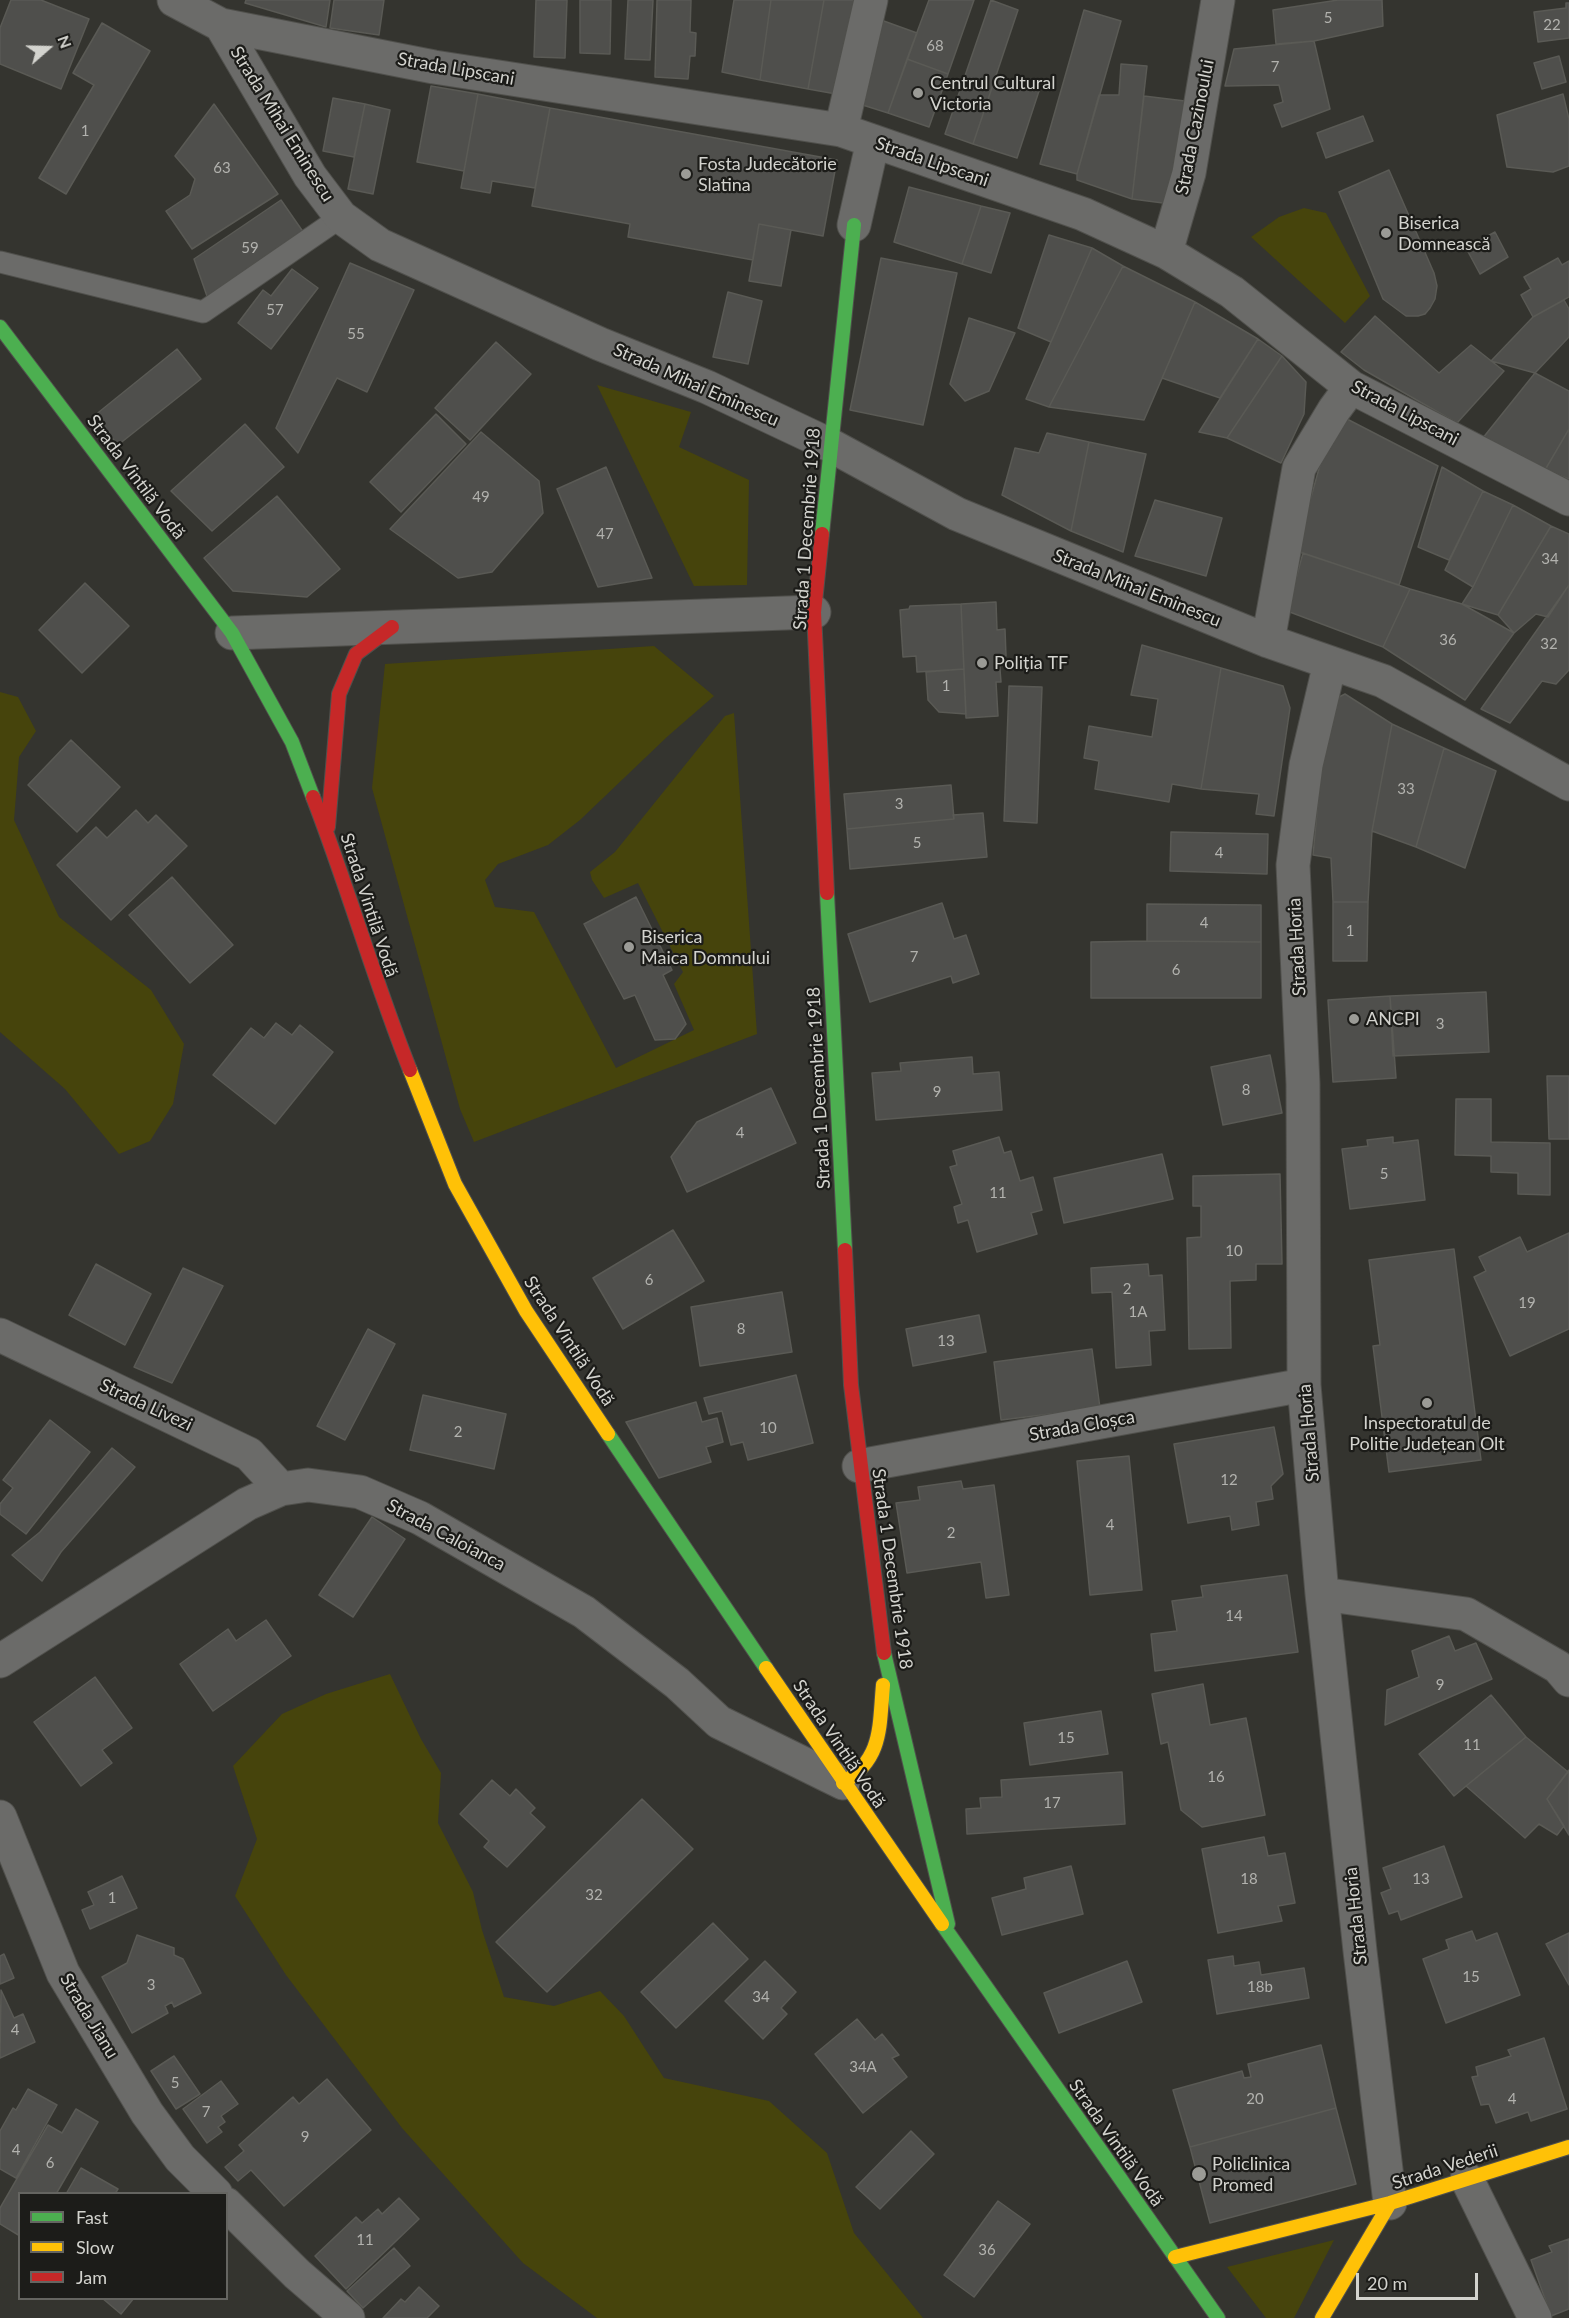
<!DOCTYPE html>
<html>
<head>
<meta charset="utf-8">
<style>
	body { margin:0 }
	#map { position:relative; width:1569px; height:2318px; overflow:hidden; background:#34342f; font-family:Lato,sans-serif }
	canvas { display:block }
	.legend { position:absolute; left:18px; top:2192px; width:210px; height:108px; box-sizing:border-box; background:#1c1c19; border:2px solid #656561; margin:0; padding:8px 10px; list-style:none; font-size:18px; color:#d3d3ce }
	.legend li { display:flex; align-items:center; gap:12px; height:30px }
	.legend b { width:30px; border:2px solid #656561 }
	.north { position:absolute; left:18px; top:18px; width:60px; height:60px; -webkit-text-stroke:4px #1c1c19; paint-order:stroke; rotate:70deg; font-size:16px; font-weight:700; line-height:24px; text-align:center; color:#d3d3ce }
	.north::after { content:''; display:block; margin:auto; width:21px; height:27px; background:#d3d3ce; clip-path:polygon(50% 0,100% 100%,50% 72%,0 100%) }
	.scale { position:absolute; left:1356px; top:2273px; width:122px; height:27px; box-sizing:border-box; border:3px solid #d3d3ce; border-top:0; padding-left:8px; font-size:18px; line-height:21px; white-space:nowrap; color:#d3d3ce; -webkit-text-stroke:4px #1c1c19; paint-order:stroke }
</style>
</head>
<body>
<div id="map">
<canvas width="1569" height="2318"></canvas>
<ul class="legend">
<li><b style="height:8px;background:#4caf50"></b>Fast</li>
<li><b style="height:8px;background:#ffc107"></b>Slow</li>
<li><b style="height:8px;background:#c62828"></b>Jam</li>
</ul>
<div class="north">N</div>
<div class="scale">20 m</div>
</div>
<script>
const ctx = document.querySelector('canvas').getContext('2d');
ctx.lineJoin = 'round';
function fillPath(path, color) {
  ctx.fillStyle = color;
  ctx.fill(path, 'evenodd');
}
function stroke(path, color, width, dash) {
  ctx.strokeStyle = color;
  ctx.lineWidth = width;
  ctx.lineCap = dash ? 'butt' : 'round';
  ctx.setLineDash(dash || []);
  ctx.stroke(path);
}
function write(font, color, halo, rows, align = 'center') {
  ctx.font = font + ' Lato,sans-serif';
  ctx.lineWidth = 4.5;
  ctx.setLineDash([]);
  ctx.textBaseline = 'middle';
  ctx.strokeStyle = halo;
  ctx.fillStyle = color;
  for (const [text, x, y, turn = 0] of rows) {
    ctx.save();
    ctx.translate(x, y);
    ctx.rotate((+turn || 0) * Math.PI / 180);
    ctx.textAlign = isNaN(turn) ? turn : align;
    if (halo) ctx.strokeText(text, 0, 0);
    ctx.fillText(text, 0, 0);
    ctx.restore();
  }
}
const green = new Path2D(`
	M1304,208L1326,213L1370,296L1345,323L1251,237L1279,217Z
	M597,385L691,412L679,447L749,480L747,585L694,586Z
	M654,646L714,696L668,736L580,820L548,845L498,864L485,880L495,907L534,912L616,1068L694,1030L674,984L683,972L638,883L604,898L592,880L590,872L615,852L710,734L725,716L734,713L757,1034L474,1142L460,1109L372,788L385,664Z
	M0,692L18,697L36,731L19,757L14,820L59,917L151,990L184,1044L173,1104L150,1141L119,1154L65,1089L0,1032Z
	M390,1674L421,1739L441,1773L438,1823L473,1892L482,1930L504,1997L554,2006L600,1991L624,2016L664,2078L769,2101L827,2153L854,2233L923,2318H597L523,2263L402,2128L286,1975L235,1896L257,1839L233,1766L282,1714L326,1694Z
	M1334,2240L1294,2318H1266L1227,2267Z`);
const building = new Path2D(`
	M11,0H41L89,19L61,89L0,64V28Z
	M246,0H330L326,27L245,3Z
	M334,0H384L379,35L330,28Z
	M536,0H567L565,58L534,57Z
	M580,0H611L610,54L580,53Z
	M628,0H653L650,60L625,59Z
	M657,0H691L690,32L696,33L695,56H690L688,79L655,77Z
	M734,0H771L760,80L722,72Z
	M771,0H824L808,89L760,80Z
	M824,0H857L836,94L808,89Z
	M929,0H974L948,74L907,59Z
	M991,0L1018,10L973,144L945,134Z
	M1338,0H1382L1383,26L1314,41L1276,44L1273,10Z
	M1566,3H1569V38L1538,42L1534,12L1566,8Z
	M1084,10L1121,21L1077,174L1040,164Z
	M881,20L917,33L888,113L853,102Z
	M102,23L150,51L66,194L39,178L94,85L73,73Z
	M1314,41L1330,109L1282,127L1274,105L1283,102L1279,85L1225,86L1234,49Z
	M1559,56L1566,82L1542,89L1534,63Z
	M907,59L948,74L929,127L888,113Z
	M1121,64L1147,66L1132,199L1077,180V174L1099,95H1119Z
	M996,76L1039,91L1017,158L973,144Z
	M431,86L478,94L464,171L417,162Z
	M478,94L550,108L535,188L492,181L490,193L461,188Z
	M1563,94L1569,119V166L1553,172L1507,167L1497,115Z
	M1144,96L1185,101L1174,196L1163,203L1132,199Z
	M333,98L365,104L354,157L323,151Z
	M214,104L278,194L192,249L166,211L190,195L195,179L175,156Z
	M365,104L390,110L373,194L348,189Z
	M550,108L837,160L823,236L759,224L753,260L628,237L630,224L532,206Z
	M1363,116L1373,141L1326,158L1317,133Z
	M1389,170L1434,273L1437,286L1435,299L1430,308L1425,314L1418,316H1406L1383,299L1339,192Z
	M909,187L981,206L962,264L894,242Z
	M281,200L306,236L209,302L194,259Z
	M981,206L1010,213L991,273L962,264Z
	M759,224L791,230L781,286L749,281Z
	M1495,232L1508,257L1480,274L1466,248Z
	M1049,235L1092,248L1051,342L1018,328Z
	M1092,248L1123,266L1049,407L1026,399Z
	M881,258L957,273L923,425L850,410Z
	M1558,258L1562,265L1569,261V297L1533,317L1521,295L1531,289L1524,277Z
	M350,263L414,290L367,392L337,378L298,453L276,428Z
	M1123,266L1195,302L1144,420L1049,407Z
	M292,269L318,288L271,349L238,323L263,290L271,296Z
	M728,292L762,301L748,364L713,357Z
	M1564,300L1569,309V337L1535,373L1491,361L1533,317Z
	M1195,302L1258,339L1220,398L1162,378Z
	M1375,316L1439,373L1471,345L1504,371L1457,423L1364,370L1341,352Z
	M969,318L1015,333L989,391L965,401L950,384Z
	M1258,339L1282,356L1227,438L1199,432Z
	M496,342L531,374L470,440L435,408Z
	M177,349L201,379L118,445L94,416Z
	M1282,356L1306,382L1304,414L1281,463L1227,438Z
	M1535,373L1569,391V429L1545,470L1482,439Z
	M436,414L466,444L401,512L370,482Z
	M1347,419L1438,466L1399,585L1296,551L1330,429Z
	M245,424L284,467L212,531L171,491Z
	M1569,429V479L1545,470Z
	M481,432L539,481L543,513L492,572L458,578L390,529Z
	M1047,433L1089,442L1071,531L1002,495L1015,448L1039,453Z
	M1089,442L1146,454L1123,552L1071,531Z
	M606,467L652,578L598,587L557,489Z
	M1442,467L1483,491L1449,560L1418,547Z
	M1483,491L1513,505L1473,587L1445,570Z
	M277,496L340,569L307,597L233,591L204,558Z
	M1155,500L1222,518L1206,576L1135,556Z
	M1513,505L1551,526L1498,615L1462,604L1473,587Z
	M1551,526L1569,534V585L1548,617L1536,614L1514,633L1498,615Z
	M1303,553L1410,589L1383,647L1287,611Z
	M85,583L129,626L82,673L39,630Z
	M1569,585V670L1556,684L1542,681L1510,723L1481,709Z
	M1410,589L1462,604L1514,633L1465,700L1383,647Z
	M996,602L997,630L1005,629L1006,656L999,657L1001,682H996L998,716L966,718L961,604Z
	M961,604L964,669L917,672L916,656L903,657L900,610L909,609L910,606Z
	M1142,645L1221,668L1201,789L1172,784L1169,802L1095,789L1099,761L1084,758L1089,726L1152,737L1158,699L1131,695Z
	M1221,668L1283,686L1290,708L1274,816L1256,814L1259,794L1201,789Z
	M964,669L966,714L939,712L928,700L926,672Z
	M1009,686L1042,687L1037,823L1004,821Z
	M1345,694L1392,724L1372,831L1368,902H1333L1331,858L1313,855L1327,703Z
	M1392,724L1444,748L1416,847L1372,831Z
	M71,740L120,787L77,832L28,785Z
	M1444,748L1496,771L1465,868L1416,847Z
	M951,785L954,819L847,829L844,794Z
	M136,810L148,823L156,815L187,846L111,920L57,865L96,827L107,838Z
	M983,813L987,857L850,869L847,829L954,819L953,815Z
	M1171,832L1268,834L1267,874L1170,871Z
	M172,877L233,945L190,983L129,915Z
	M636,897L672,970L663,975L686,1024L675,1039L655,1040L635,995L624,999L584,924Z
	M1333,902H1368L1367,961H1333Z
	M942,903L954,939L966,935L979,974L953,983L951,976L870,1002L848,934Z
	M1147,904L1261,905V942L1147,941Z
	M1147,941L1261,942V998H1091V942Z
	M1486,992L1489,1052L1393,1056L1390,996Z
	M1390,996L1396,1078L1333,1082L1328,1000Z
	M276,1023L292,1035L300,1025L333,1052L275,1124L213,1075L251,1028L264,1038Z
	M1270,1055L1282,1113L1223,1125L1211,1067Z
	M972,1057L973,1074L999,1072L1002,1110L876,1120L872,1073L901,1071L900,1063Z
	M1547,1076H1569V1139H1549Z
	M771,1088L796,1143L687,1192L671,1157L697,1122Z
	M1456,1099H1491V1142L1550,1143V1195L1518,1194V1173L1491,1172V1156L1455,1155Z
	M999,1137L1004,1153L1011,1151L1020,1181L1033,1177L1042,1210L1031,1213L1037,1234L977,1252L968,1220L958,1223L954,1207L962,1204L950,1167L957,1165L953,1151Z
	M1393,1137V1143L1418,1140L1425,1200L1350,1209L1342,1149L1368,1146L1367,1140Z
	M1162,1154L1173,1199L1064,1223L1054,1178Z
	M1280,1174L1282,1264H1256V1280L1230,1281L1231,1348L1189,1349L1187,1238L1201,1237V1206H1193V1176Z
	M673,1230L704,1281L623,1329L593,1278Z
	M1569,1233V1329L1510,1356L1474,1277L1486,1271L1479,1257L1520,1237L1527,1252Z
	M1454,1249L1481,1460L1389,1472L1373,1346L1380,1345L1369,1260Z
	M96,1264L151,1294L125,1345L69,1315Z
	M1148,1264L1149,1276L1162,1275L1165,1330L1149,1331L1151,1365L1116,1368L1112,1292L1092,1293L1091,1268Z
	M183,1268L223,1286L172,1383L134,1367Z
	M782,1292L792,1352L700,1366L691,1307Z
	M979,1315L986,1352L913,1366L906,1329Z
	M368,1329L395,1344L345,1440L317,1426Z
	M1092,1349L1100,1408L1001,1420L994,1362Z
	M796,1375L813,1443L748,1460L743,1442L731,1445L722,1411L709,1414L704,1398Z
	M423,1395L506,1414L494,1469L410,1450Z
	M696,1402L702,1422L717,1418L723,1442L706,1447L711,1462L659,1478L626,1422Z
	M50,1420L90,1452L26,1534L0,1514V1504L13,1488L3,1480Z
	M1274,1427L1283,1474L1271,1486L1273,1499L1256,1502L1259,1525L1232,1530L1230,1516L1188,1523L1174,1444Z
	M112,1448L135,1467L61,1552L42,1581L12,1555L40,1532Z
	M1129,1456L1142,1590L1090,1595L1077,1461Z
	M961,1481L963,1489L994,1485L1009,1595L986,1598L981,1562L907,1573L896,1503L920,1500L918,1487Z
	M372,1517L405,1539L353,1617L319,1595Z
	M1287,1575L1298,1652L1155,1671L1151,1634L1177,1631L1172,1601L1203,1597L1201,1586Z
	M266,1620L291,1656L213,1711L180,1664L228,1629L236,1641Z
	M1449,1636L1455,1651L1476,1643L1492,1679L1385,1725L1387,1690L1419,1677L1412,1651Z
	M95,1677L132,1728L102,1750L112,1763L81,1786L34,1722Z
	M1203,1684L1210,1725L1246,1718L1265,1815L1202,1827L1181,1810L1168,1742L1161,1744L1152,1694Z
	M1491,1695L1526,1737L1454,1796L1419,1754Z
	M1101,1711L1108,1754L1030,1765L1024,1723Z
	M1526,1737L1568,1772L1547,1799L1564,1826L1557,1835L1539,1824L1525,1838L1466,1786Z
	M1569,1770V1835L1547,1799Z
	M1122,1772L1125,1824L967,1834L966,1809L981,1808L980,1798L1002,1797L1001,1780Z
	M492,1780L510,1796L516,1789L535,1808L530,1813L545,1827L507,1867L484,1847L489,1841L460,1814Z
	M642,1799L693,1849L547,1992L496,1942Z
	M1264,1837L1268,1856L1285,1853L1295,1903L1278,1906L1282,1921L1218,1933L1202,1849Z
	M1444,1846L1462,1897L1401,1920L1398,1911L1389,1914L1381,1893L1391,1889L1383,1868Z
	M1071,1866L1083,1914L1002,1935L992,1898L1026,1889L1024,1878Z
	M122,1876L137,1908L90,1929L82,1910L94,1905L88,1892Z
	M713,1923L748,1959L676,2028L641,1992Z
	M1472,1931L1476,1941L1497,1933L1520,1995L1446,2023L1423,1959L1449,1949L1446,1940Z
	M1569,1933V1985L1546,1944Z
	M137,1935L174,1948V1955L183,1959L201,1993L174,2007L172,2002L165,2006L168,2013L132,2033L102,1977L127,1963Z
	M4,1954L14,1978L0,1984V1956Z
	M1233,1956L1234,1966L1259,1962L1261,1975L1304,1968L1309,1998L1217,2014L1208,1960Z
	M765,1961L796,1992L781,2008L787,2014L763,2039L725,2001Z
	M1127,1961L1142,2002L1059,2033L1044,1993Z
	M1,1990L14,2018L23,2014L35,2042L0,2058Z
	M857,2019L875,2040L882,2034L899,2055L892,2058L907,2077L863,2113L815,2054Z
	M1544,2038L1567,2109L1531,2121L1528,2112L1496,2123L1489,2104L1481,2105L1472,2077L1478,2076L1476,2067L1511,2056L1508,2050Z
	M1321,2045L1336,2108L1190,2147L1173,2090L1242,2071L1244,2078L1251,2077L1248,2064Z
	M174,2056L200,2094L176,2109L151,2071Z
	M327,2079L371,2130L284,2206L251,2170L238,2181L225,2167L244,2151L239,2145L293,2097L299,2104Z
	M221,2081L238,2104L221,2116L225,2122L218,2127L222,2132L207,2143L183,2109Z
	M28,2089L57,2105L16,2178L0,2169V2131L13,2108L16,2110Z
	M1336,2108L1356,2184L1210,2223L1190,2147Z
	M76,2109L98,2122L56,2194H20V2236L0,2224V2208L48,2125L62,2133Z
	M911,2131L934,2154L880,2209L856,2187Z
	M81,2168L118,2189L115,2194H66Z
	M399,2198L419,2219L346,2289L315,2256L356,2217L362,2223L378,2209L382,2214Z
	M998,2201L1030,2224L974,2297L944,2275Z
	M1569,2239V2309L1551,2316L1531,2260L1552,2252L1549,2246Z
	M394,2248L410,2266L363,2308L347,2291Z
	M419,2287L439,2306L427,2318H383L401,2299L405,2302Z
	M102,2298H134L121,2314Z`);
const lane = new Path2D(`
	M0,262L203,312L341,217`);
const street = new Path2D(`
	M174,0L221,25L310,176L341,217L380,245L600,344L707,387L830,445L957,514L1268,641L1383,681L1569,784
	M221,25L434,67L841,130L1083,214L1166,252L1232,292L1351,387L1569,499
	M841,130L871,0
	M854,225L873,141
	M1166,252L1189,173L1218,0
	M232,633L814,612
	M1268,641L1299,468L1334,410L1351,387
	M1330,663L1306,765L1293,865L1303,1084L1304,1385L1322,1594L1360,1951L1390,2203
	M0,1335L249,1454L281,1489
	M859,1466L1304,1385
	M1322,1594L1466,1614L1558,1667L1569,1680
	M0,1661L247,1504L281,1489L308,1485L360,1492L420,1518L584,1612L677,1683L719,1722L843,1783
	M0,1817L63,1973L147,2113L180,2158L216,2194
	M1467,2179L1535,2318
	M226,2204L297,2274L348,2318`);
const fast = new Path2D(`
	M0,327L232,633L292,742L313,797
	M822,534L854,225
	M827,893L845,1250
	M608,1434L766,1668
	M884,1653L948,1924
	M942,1924L1218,2318`);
const slow = new Path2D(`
	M410,1070L455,1184L526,1311L608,1434
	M766,1668L942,1924
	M843,1783C883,1758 879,1728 883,1685
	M1175,2257L1390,2203L1569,2147
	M1322,2318L1390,2203`);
const jam = new Path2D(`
	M822,534L814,612L827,893
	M313,797C348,887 374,980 410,1070
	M328,827L339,694L356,654L392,627
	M845,1250L851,1385L884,1653`);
const markers = [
	[918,93,6,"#9b9b96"],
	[686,174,6,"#9b9b96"],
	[1386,233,6,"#9b9b96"],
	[982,663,6,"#9b9b96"],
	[629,947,6,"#9b9b96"],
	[1354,1019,6,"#9b9b96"],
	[1427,1403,6,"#9b9b96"],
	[1199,2174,8,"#9b9b96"]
];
const numberNames = [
	["5",1328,18],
	["22",1552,25],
	["68",935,46],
	["7",1275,67],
	["1",85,131],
	["63",222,168],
	["59",250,248],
	["57",275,310],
	["55",356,334],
	["49",481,497],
	["47",605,534],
	["34",1550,559],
	["36",1448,640],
	["32",1549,644],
	["1",946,686],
	["33",1406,789],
	["3",899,804],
	["5",917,843],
	["4",1219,853],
	["4",1204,923],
	["1",1350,931],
	["7",914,957],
	["6",1176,970],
	["3",1440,1024],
	["8",1246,1090],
	["9",937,1092],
	["4",740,1133],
	["5",1384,1174],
	["11",998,1193],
	["10",1234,1251],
	["6",649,1280],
	["2",1127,1289],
	["19",1527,1303],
	["1A",1138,1312],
	["8",741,1329],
	["13",946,1341],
	["10",768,1428],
	["2",458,1432],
	["12",1229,1480],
	["4",1110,1525],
	["2",951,1533],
	["14",1234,1616],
	["9",1440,1685],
	["15",1066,1738],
	["11",1472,1745],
	["16",1216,1777],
	["17",1052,1803],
	["18",1249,1879],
	["13",1421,1879],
	["32",594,1895],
	["1",112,1898],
	["15",1471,1977],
	["3",151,1985],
	["18b",1260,1987],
	["34",761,1997],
	["4",15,2030],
	["34A",863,2067],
	["5",175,2083],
	["20",1255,2099],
	["4",1512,2099],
	["7",206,2112],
	["9",305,2137],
	["4",16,2150],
	["6",50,2163],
	["11",365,2240],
	["36",987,2250]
];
const streetNames = [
	["Strada Lipscani",456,69,10],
	["Strada Mihai Eminescu",282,124,58],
	["Strada Cazinoului",1195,127,-79],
	["Strada Lipscani",932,162,19],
	["Strada Mihai Eminescu",696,385,24],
	["Strada Lipscani",1405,413,28],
	["Strada Vintilă Vodă",136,477,53],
	["Strada 1 Decembrie 1918",807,529,-86],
	["Strada Mihai Eminescu",1137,588,22],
	["Strada Vintilă Vodă",369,905,72],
	["Strada Horia",1297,947,-93],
	["Strada 1 Decembrie 1918",819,1088,-93],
	["Strada Vintilă Vodă",569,1341,57],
	["Strada Livezi",146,1405,25],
	["Strada Cloșca",1082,1426,-10],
	["Strada Horia",1309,1433,-95],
	["Strada Caloianca",446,1535,28],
	["Strada 1 Decembrie 1918",892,1569,82],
	["Strada Vintilă Vodă",839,1744,56],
	["Strada Horia",1356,1916,-96],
	["Strada Jianu",89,2016,59],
	["Strada Vintilă Vodă",1116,2143,55],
	["Strada Vederii",1445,2167,-18]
];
const poiNames = [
	["Centrul Cultural",930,83],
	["Victoria",930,104],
	["Fosta Judecătorie",698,164],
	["Slatina",698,185],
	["Biserica",1398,223],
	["Domnească",1398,244],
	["Poliția TF",994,663],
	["Biserica",641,937],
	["Maica Domnului",641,958],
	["ANCPI",1366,1019],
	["Inspectoratul de",1427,1423,"center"],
	["Politie Județean Olt",1427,1444,"center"],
	["Policlinica",1212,2164],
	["Promed",1212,2185]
];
fillPath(green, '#46440c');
fillPath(building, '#4f4f4c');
stroke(building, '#5a5a55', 1.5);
stroke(lane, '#50504c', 23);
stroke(street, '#50504c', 35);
stroke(fast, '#50504c', 16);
stroke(slow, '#50504c', 16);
stroke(jam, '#50504c', 16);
stroke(lane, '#6b6b69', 21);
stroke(street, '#6b6b69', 33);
stroke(fast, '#4caf50', 14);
stroke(slow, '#ffc107', 14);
stroke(jam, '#c62828', 14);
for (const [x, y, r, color] of markers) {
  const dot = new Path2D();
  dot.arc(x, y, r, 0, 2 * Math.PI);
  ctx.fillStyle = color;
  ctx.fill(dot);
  stroke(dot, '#1c1c19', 2);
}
write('15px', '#b2b2ae', null, numberNames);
write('18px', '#d3d3ce', '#1c1c19', streetNames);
write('18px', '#d3d3ce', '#1c1c19', poiNames, 'left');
</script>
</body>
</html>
